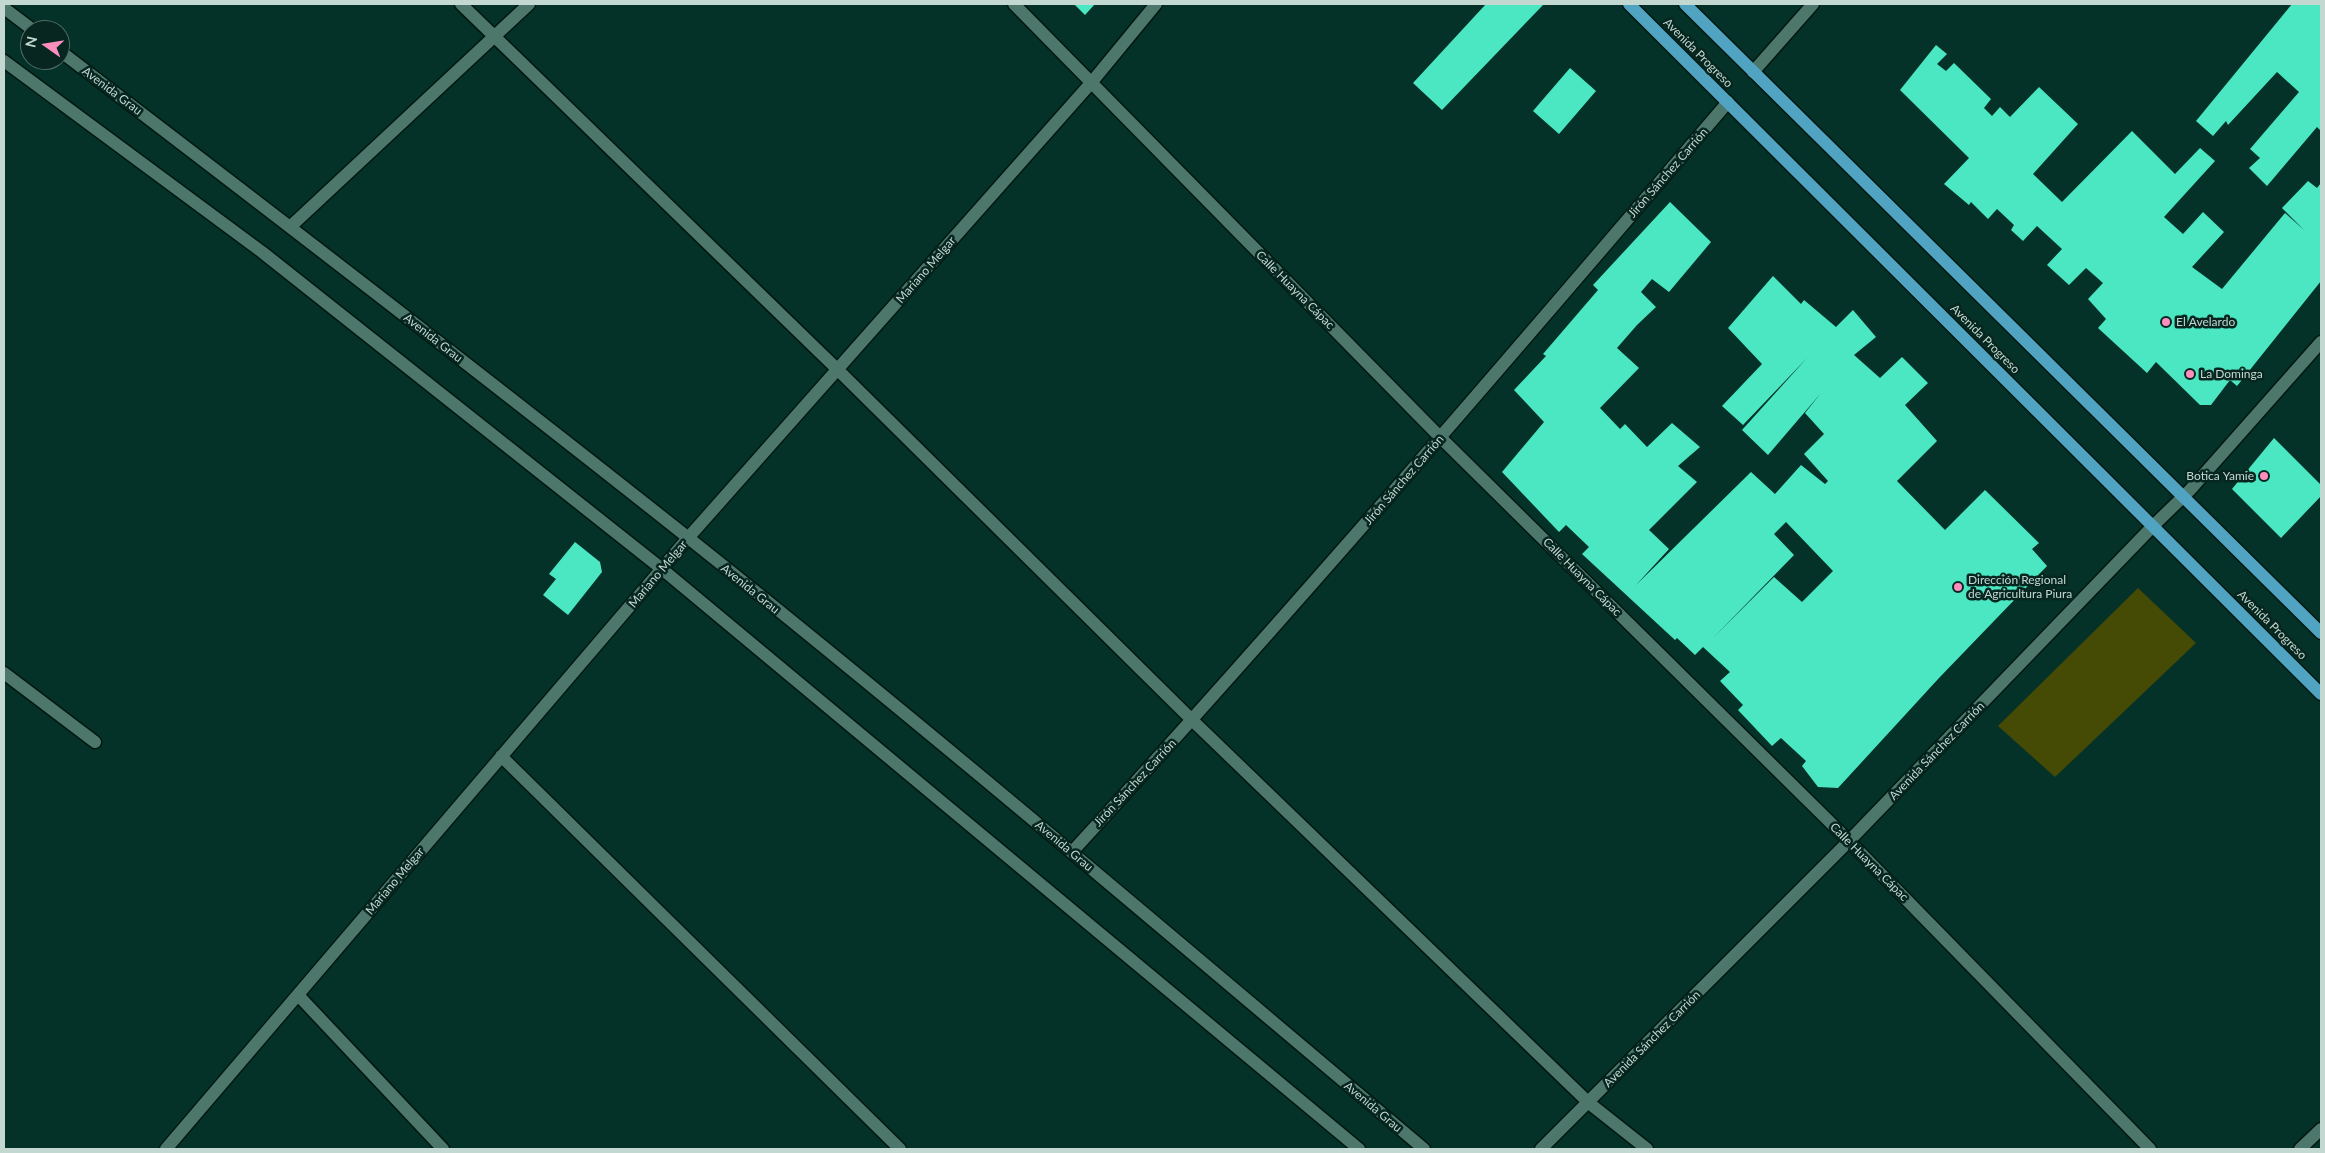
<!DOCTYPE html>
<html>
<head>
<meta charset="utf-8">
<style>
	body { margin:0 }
	#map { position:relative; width:2325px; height:1153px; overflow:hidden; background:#053228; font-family:Lato,sans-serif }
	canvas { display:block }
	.frame { position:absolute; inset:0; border:5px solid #c3d8d1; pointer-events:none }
	.north { position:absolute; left:20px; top:20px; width:50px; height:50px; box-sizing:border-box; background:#06261f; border:1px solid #526d66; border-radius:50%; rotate:283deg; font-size:14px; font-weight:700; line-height:20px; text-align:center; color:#c3d8d1 }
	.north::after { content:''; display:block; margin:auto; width:18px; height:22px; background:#fe8ebe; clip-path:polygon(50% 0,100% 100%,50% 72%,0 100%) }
</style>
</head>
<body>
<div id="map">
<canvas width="2325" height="1153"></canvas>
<div class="frame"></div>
<div class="north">N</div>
</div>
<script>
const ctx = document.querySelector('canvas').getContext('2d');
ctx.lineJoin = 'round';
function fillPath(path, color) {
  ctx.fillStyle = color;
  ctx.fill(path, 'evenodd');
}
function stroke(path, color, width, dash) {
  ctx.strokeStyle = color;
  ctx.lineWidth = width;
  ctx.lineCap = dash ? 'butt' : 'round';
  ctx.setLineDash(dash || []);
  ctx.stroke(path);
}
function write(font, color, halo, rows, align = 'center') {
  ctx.font = font + ' Lato,sans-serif';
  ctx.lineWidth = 5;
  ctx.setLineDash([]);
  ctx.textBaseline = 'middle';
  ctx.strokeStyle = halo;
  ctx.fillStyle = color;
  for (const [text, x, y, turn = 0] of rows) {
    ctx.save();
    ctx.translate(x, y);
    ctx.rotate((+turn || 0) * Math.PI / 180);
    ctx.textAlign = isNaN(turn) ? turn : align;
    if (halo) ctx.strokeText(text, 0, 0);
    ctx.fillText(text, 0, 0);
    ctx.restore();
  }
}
const green = new Path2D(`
	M2138,588L2196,643L2055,777L1998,726Z`);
const building = new Path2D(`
	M1074,4H1095L1085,15Z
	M1486,4L1543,5L1442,110L1413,83Z
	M2292,4H2321V131L2317,127L2267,186L2249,168L2260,158L2250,149L2299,92L2277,72L2228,125L2226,121L2213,136L2196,121Z
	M1936,45L1947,54L1937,64L1946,71L1954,63L1991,99L1984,108L1992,116L2000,107L2010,117L2039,87L2078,124L2033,174L2062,202L2132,131L2175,174L2200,148L2215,161L2164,217L2183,234L2203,212L2224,232L2192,267L2222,289L2285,213L2304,230L2282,208L2308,181L2317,188L2321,183V281L2237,386L2230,380L2211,405H2200L2156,362L2147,373L2098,328L2106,319L2088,299L2103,283L2086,268L2069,285L2047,265L2062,249L2037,226L2023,241L2011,230L2014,225L1997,209L1988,219L1971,202L1969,205L1944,184L1969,158L1900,90Z
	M1570,68L1596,91L1559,134L1533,111Z
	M1670,202L1711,242L1669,292L1652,279L1641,292L1656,307L1637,325L1617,348L1639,368L1600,408L1620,429L1625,424L1647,447L1672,423L1700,447L1678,466L1697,482L1649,530L1669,549L1636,585L1751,472L1775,494L1801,465L1825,484L1828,481L1804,454L1824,434L1805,413L1821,393L1768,455L1742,430L1807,358L1743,425L1722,406L1762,364L1728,328L1773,276L1801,304L1804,300L1836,327L1853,310L1876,337L1854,355L1880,378L1902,357L1928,383L1905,405L1937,441L1897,481L1945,530L1985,490L2039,543L2032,549L2047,566L1939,678L1838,788L1818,787L1802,766L1806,761L1781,738L1772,746L1738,710L1743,705L1720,681L1730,672L1703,647L1695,655L1677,638L1675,640L1582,554L1589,547L1566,525L1559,532L1502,472L1544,422L1514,390L1546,356L1543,354L1598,290L1593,285ZM1786,522L1833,571L1802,602L1774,577L1713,638L1794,555L1774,534Z
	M2274,438L2321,485V496L2281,538L2232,489Z
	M575,542L600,562L602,572L568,615L543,595L556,579L549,574Z`);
const minor = new Path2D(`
	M461,4L838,370L1192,720L1589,1103L1647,1149
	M1014,4L1441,438L1849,841L2150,1149
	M4,8L33,30
	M60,51C270,211 479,372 686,536C936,735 1179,943 1424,1149
	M4,61L262,252L662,569L1359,1149
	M1753,72L1813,4
	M290,227L529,4
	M4,673L95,742
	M501,756L900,1149
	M1072,852C1296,607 1512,355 1728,102
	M298,995L443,1149
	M166,1149L688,538L1091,83L1156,4
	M1541,1149L1849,841L2153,526L2190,490L2321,342
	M2300,1149L2321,1129`);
const major = new Path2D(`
	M1629,4L2321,694
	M1685,4L2321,633`);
const markers = [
	[2166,322,5,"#fe8ebe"],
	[2190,374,5,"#fe8ebe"],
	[2264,476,5,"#fe8ebe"],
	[1958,587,5,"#fe8ebe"]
];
const streetNames = [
	["Avenida Progreso",1698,53,45],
	["Avenida Grau",112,91,37],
	["Jirón Sánchez Carrión",1668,173,-49],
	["Mariano Melgar",926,270,-49],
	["Calle Huayna Cápac",1295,290,45],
	["Avenida Grau",433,338,38],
	["Avenida Progreso",1985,339,45],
	["Jirón Sánchez Carrión",1404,480,-49],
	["Mariano Melgar",658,574,-50],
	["Calle Huayna Cápac",1582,577,45],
	["Avenida Grau",750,589,39],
	["Avenida Progreso",2272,625,45],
	["Avenida Sánchez Carrión",1937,751,-46],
	["Jirón Sánchez Carrión",1135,783,-47],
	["Avenida Grau",1064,846,40],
	["Calle Huayna Cápac",1869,862,45],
	["Mariano Melgar",395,881,-50],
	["Avenida Sánchez Carrión",1652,1039,-45],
	["Avenida Grau",1373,1107,40]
];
const poiNames = [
	["El Avelardo",2176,322],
	["La Dominga",2200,374],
	["Botica Yamie",2254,476,"right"],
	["Dirección Regional",1968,580],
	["de Agricultura Piura",1968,594]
];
fillPath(green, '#454a05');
fillPath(building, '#4be7c2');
stroke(minor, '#001811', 15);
stroke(major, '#001811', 15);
stroke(minor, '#4d776b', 12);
stroke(major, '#50a4c1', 12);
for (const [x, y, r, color] of markers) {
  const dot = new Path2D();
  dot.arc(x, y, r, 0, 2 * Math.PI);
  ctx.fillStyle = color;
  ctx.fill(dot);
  stroke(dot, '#06261f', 2);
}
write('12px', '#c3d8d1', '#06261f', streetNames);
write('12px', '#c3d8d1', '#06261f', poiNames, 'left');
</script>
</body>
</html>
